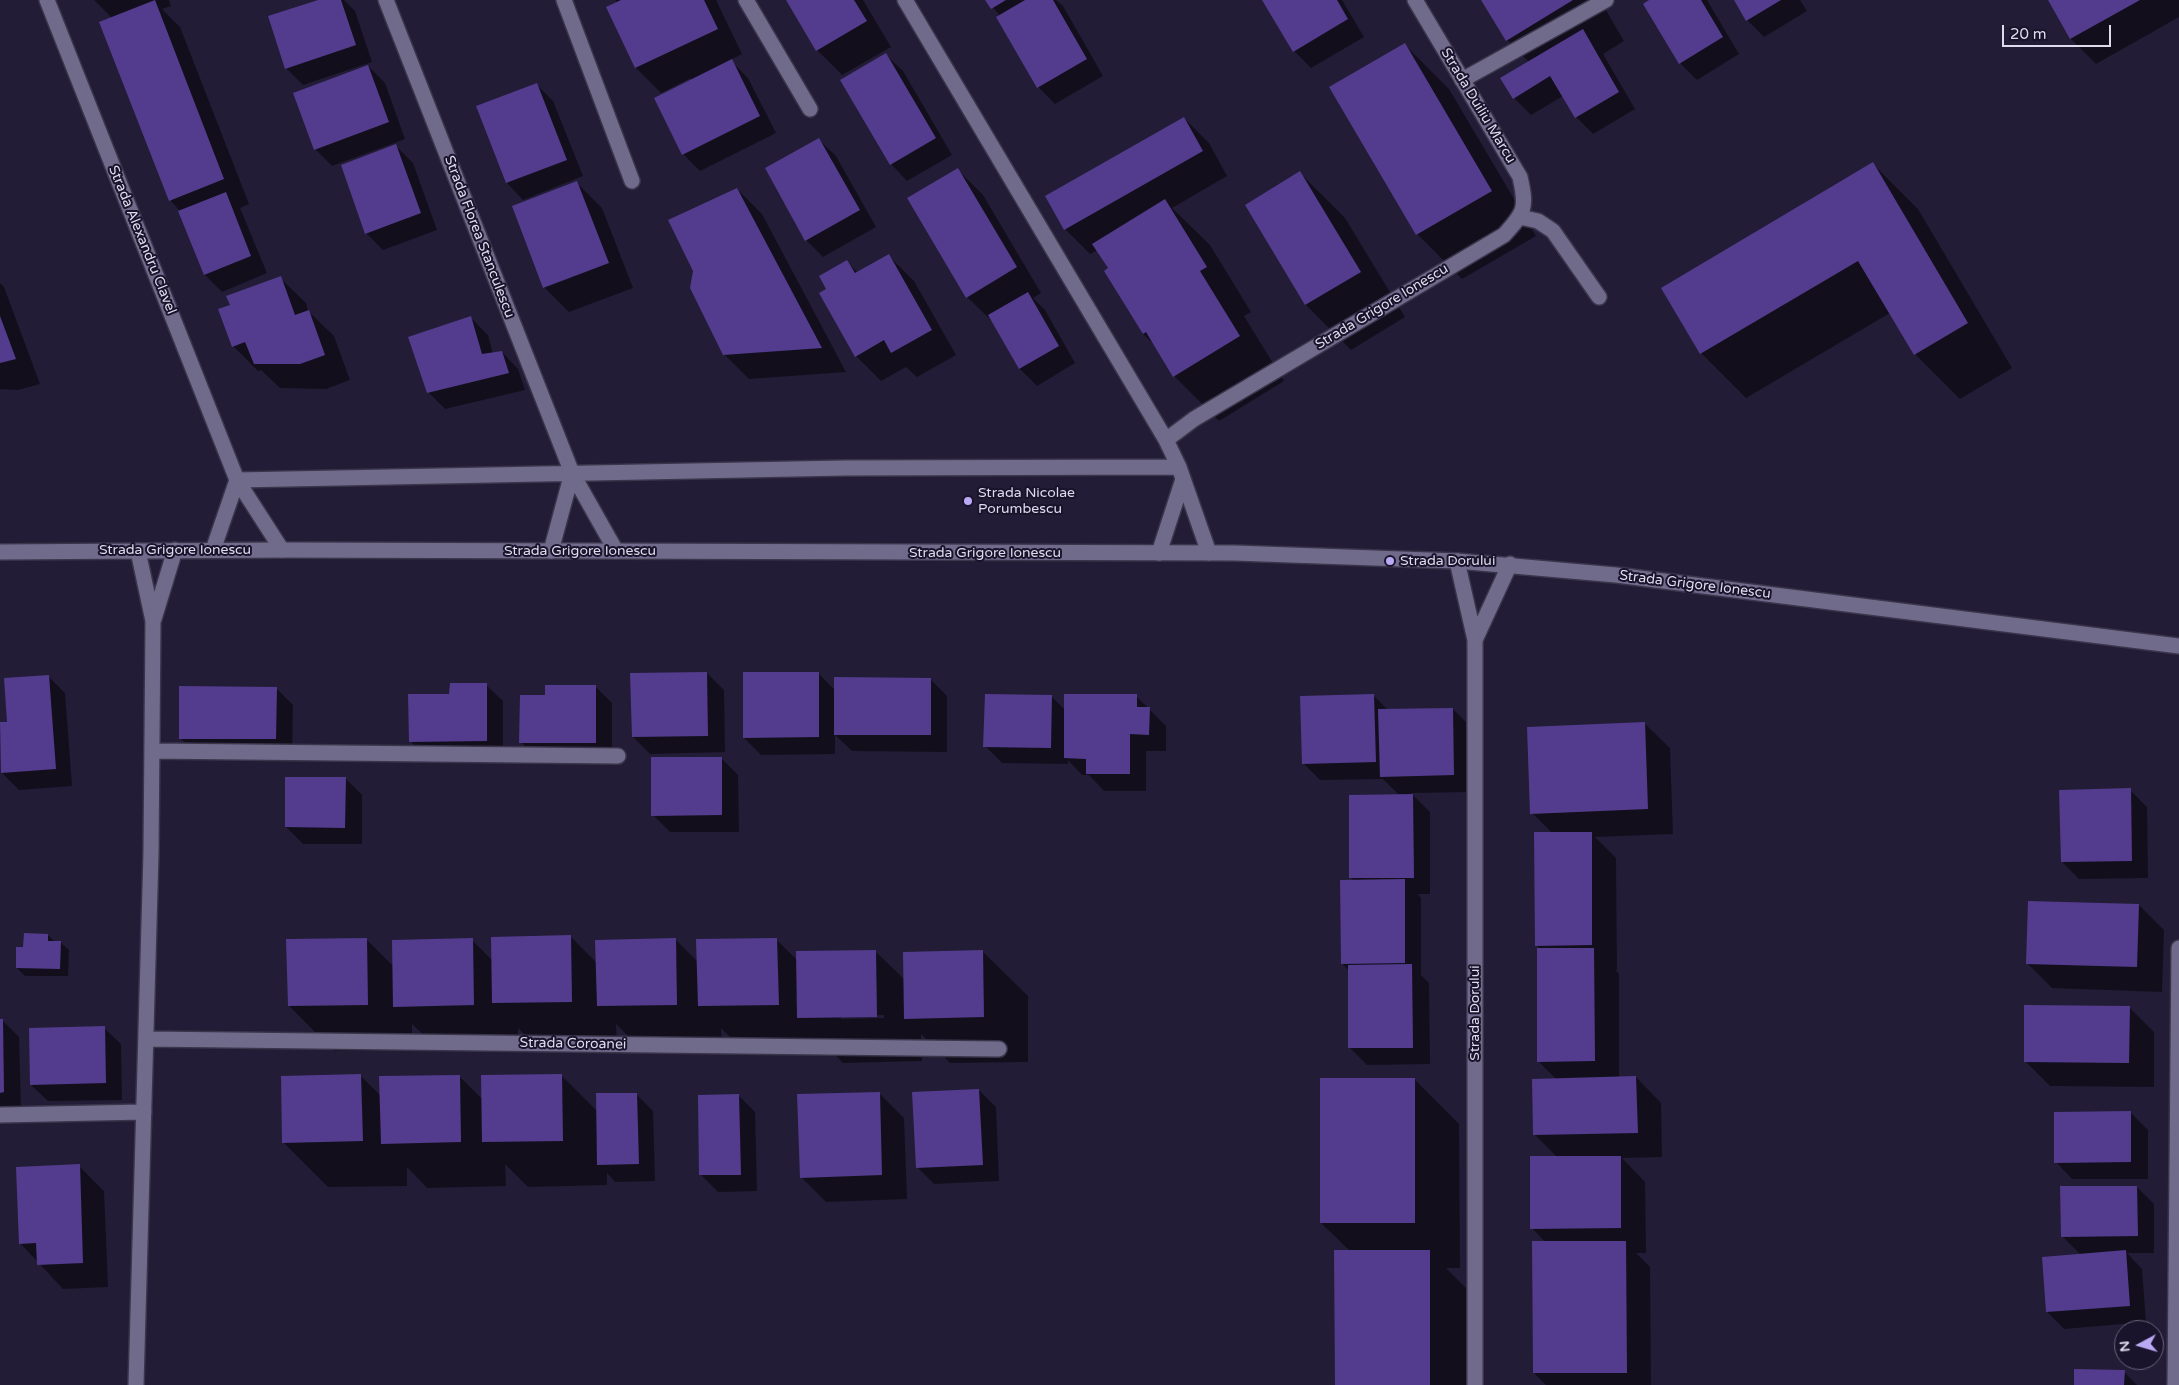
<!DOCTYPE html>
<html>
<head>
<meta charset="utf-8">
<style>
	body { margin:0 }
	#map { position:relative; width:2179px; height:1385px; overflow:hidden; background:#221c36; font-family:"Varela Round",sans-serif }
	canvas { display:block }
	.north { position:absolute; left:2114px; top:1320px; width:50px; height:50px; box-sizing:border-box; background:#19132c; border:1px solid #686379; border-radius:50%; rotate:264deg; font-size:14px; font-weight:700; line-height:20px; text-align:center; color:#dedbed }
	.north::after { content:''; display:block; margin:auto; width:18px; height:22px; background:#baaaf6; clip-path:polygon(50% 0,100% 100%,50% 72%,0 100%) }
	.scale { position:absolute; left:2002px; top:25px; width:109px; height:22px; box-sizing:border-box; border:2px solid #dedbed; border-top:0; padding-left:6px; font-size:15px; line-height:18px; white-space:nowrap; color:#dedbed; -webkit-text-stroke:4px #19132c; paint-order:stroke }
</style>
</head>
<body>
<div id="map">
<canvas width="2179" height="1385"></canvas>
<div class="north">N</div>
<div class="scale">20 m</div>
</div>
<script>
const ctx = document.querySelector('canvas').getContext('2d');
ctx.lineJoin = 'round';
function fillPath(path, color) {
  ctx.fillStyle = color;
  ctx.fill(path, 'evenodd');
}
function stroke(path, color, width, dash) {
  ctx.strokeStyle = color;
  ctx.lineWidth = width;
  ctx.lineCap = dash ? 'butt' : 'round';
  ctx.setLineDash(dash || []);
  ctx.stroke(path);
}
function write(font, color, halo, rows, align = 'center') {
  ctx.font = font + ' "Varela Round",sans-serif';
  ctx.lineWidth = 4;
  ctx.setLineDash([]);
  ctx.textBaseline = 'middle';
  ctx.strokeStyle = halo;
  ctx.fillStyle = color;
  for (const [text, x, y, turn = 0] of rows) {
    ctx.save();
    ctx.translate(x, y);
    ctx.rotate((+turn || 0) * Math.PI / 180);
    ctx.textAlign = isNaN(turn) ? turn : align;
    if (halo) ctx.strokeText(text, 0, 0);
    ctx.fillText(text, 0, 0);
    ctx.restore();
  }
}
const shadow = new Path2D(`
	M94,0H169L171,6L162,9L180,27L249,204L240,208L267,273L222,292L205,275L180,211L170,200L112,18Z
	M322,0H344L355,11L372,62L303,85L286,68Z
	M615,0H716L742,54L730,60L748,78L776,133L700,171L683,154L691,78L661,93L636,68L618,3Z
	M787,0H863L891,47L842,75L817,50Z
	M987,0H1056L1063,6L1103,76L1055,104L1038,87L1000,16Z
	M1263,0H1342L1364,37L1311,68L1294,51Z
	M1483,0H1600L1624,41L1603,54L1635,109L1593,134L1576,117L1563,96L1531,115L1514,98L1529,62L1507,40Z
	M1651,0H1707L1739,54L1697,80L1680,63Z
	M1735,0H1800L1807,11L1764,37L1747,20Z
	M2050,0H2179V17L2096,64L2071,39Z
	M1404,44L1449,89L1536,236L1462,279L1417,234L1331,87Z
	M886,55L903,71L952,155L907,181L891,164Z
	M368,66L385,83L405,139L332,166L315,149Z
	M536,84L553,101L583,176L523,200L507,183Z
	M1184,118L1209,143L1227,176L1172,208L1210,245L1251,312L1244,316L1284,381L1219,421L1174,376L1156,346L1143,334L1098,250L1090,254L1065,229L1047,197Z
	M819,140L836,156L876,227L823,257L806,240Z
	M396,146L413,163L437,230L383,250L366,233Z
	M1873,164L1918,209L2012,368L1960,399L1915,354L1890,313L1746,398L1701,353Z
	M958,170L983,195L1041,293L1033,298L1045,310L1075,363L1037,386L1020,369L993,322L967,297L909,199Z
	M1300,173L1345,218L1405,317L1351,350L1306,305L1246,205Z
	M577,183L602,208L633,288L569,312L544,287Z
	M737,189L762,214L846,372L749,379L724,354Z
	M889,256L914,281L956,355L917,377L906,367L881,381L856,356L828,289L847,262L858,273Z
	M280,278L306,303L308,311L334,336L350,380L326,389L280,388L261,370L258,371L233,346Z
	M0,283L4,287L40,384L18,390L0,389Z
	M471,318L488,335L493,354L502,352L518,369L525,390L445,409L428,392Z
	M707,673L724,690L725,752L650,754L633,737Z
	M818,673L835,690L930,679L947,696V752L852,751L835,735V754L761,755L744,738Z
	M48,676L65,693L72,786L19,790L2,773L0,724L8,723Z
	M486,685L503,701V758H427L410,741L451,695Z
	M595,686L612,703V759H538L521,742L547,696Z
	M276,688L293,705L292,755H197L180,738Z
	M1051,696L1065,710L1136,696L1166,726V751H1146V791H1104L1089,775H1082L1068,760V764L1002,763L985,746Z
	M1374,696L1388,710L1453,709L1470,726L1471,792L1411,793L1430,812V894H1418L1421,898V975L1429,983L1430,1064L1367,1065L1350,1048L1349,971L1342,963L1354,881L1351,878L1400,796L1383,779L1320,780L1303,763Z
	M1644,723L1670,748L1673,834L1595,837L1616,858L1617,970H1615L1619,974V1078L1636,1077L1661,1103L1662,1157L1622,1158L1645,1182L1646,1253H1636L1650,1267L1651,1385H1546L1534,1373L1545,1242L1532,1228L1557,1157L1535,1135L1556,1079L1538,1061L1540,949L1536,945L1552,833L1532,813Z
	M721,758L738,775L739,832H670L653,815Z
	M345,778L362,795V844H303L286,827Z
	M2130,790L2147,807L2148,878L2079,879L2062,862Z
	M2139,905L2164,930L2162,992L2052,988L2027,963Z
	M48,935L55,942H60L69,950L68,976H25L17,968L25,948Z
	M571,937L597,963L675,939L698,962L776,939L797,960L875,951L905,980L982,951L1028,996V1062L950,1063L921,1034L922,1061L843,1063L823,1042L744,1051L721,1028L722,1050L643,1051L616,1024L617,1047L538,1048L518,1028V1050L440,1051L412,1024V1050L334,1051L289,1006L366,939L394,967L472,940L492,960ZM884,1015V1018L841,1019V1016Z
	M2129,1007L2154,1032V1087L2050,1086L2025,1061Z
	M2,1020L19,1037L21,1109H0V1021Z
	M104,1028L121,1044L122,1100L48,1101L31,1085Z
	M360,1075L381,1096L459,1076L483,1100L561,1075L597,1111L636,1094L653,1111L655,1181L615,1182L607,1173V1185L528,1187L505,1164L506,1186L427,1188L407,1167V1186L328,1187L283,1142Z
	M1414,1079L1459,1124L1460,1268H1446L1474,1296V1385H1336L1350,1251L1321,1223Z
	M979,1090L996,1107L999,1181L934,1184L917,1167Z
	M879,1093L904,1118L907,1199L826,1202L801,1177Z
	M738,1095L755,1112L757,1191L718,1192L701,1175Z
	M2131,1113L2148,1130V1179H2072L2056,1162Z
	M79,1166L104,1191L108,1287L63,1289L20,1243Z
	M2137,1187L2154,1204V1253H2127L2142,1269L2146,1322L2064,1329L2047,1312L2081,1255L2062,1236Z
	M2124,1372L2137,1385H2075Z`);
const building = new Path2D(`
	M155,0L224,179L169,201L99,22Z
	M318,0H341L356,45L285,69L268,16Z
	M621,0H704L718,29L635,68L606,7Z
	M786,0H854L867,21L816,51Z
	M985,0H1006L991,9Z
	M1025,0H1053L1087,59L1037,88L996,17Z
	M1262,0H1337L1348,19L1293,52Z
	M1481,0H1573L1506,41Z
	M1649,0H1701L1723,37L1679,64L1643,4Z
	M1734,0H1781L1746,21Z
	M2048,0H2140L2070,39Z
	M1583,29L1619,92L1575,118L1550,76L1513,99L1500,78Z
	M1405,43L1492,191L1416,235L1329,87Z
	M886,53L936,138L890,165L840,80Z
	M732,59L760,116L682,155L654,98Z
	M368,65L389,122L314,150L293,93Z
	M537,83L567,160L506,183L476,106Z
	M1184,117L1203,151L1064,230L1045,196Z
	M819,138L860,210L805,241L765,168Z
	M396,144L421,213L365,234L341,165Z
	M1873,162L1968,323L1914,355L1858,261L1700,354L1661,288Z
	M958,168L1017,267L966,298L907,198Z
	M1300,171L1361,272L1305,305L1245,205Z
	M577,181L609,263L543,288L512,206Z
	M737,188L822,348L723,355L690,288L693,271L668,220Z
	M226,192L251,256L204,275L178,211Z
	M1165,199L1207,267L1200,271L1240,336L1173,377L1146,332L1143,334L1104,271L1108,268L1092,244Z
	M889,254L932,330L891,353L884,340L855,357L819,293L826,289L819,276L847,260L855,273Z
	M281,276L295,315L309,310L325,355L300,364H254L245,342L232,347L218,309L230,305L226,296Z
	M1028,292L1059,346L1019,369L988,315Z
	M0,316L16,359L0,363Z
	M471,316L482,354L502,351L509,373L427,393L408,337Z
	M707,672L708,736L632,737L630,673Z
	M743,672H819V737L743,738Z
	M49,675L56,769L1,773L0,722H7L4,678Z
	M834,677L931,678V735H834Z
	M450,683H487V741L409,742L408,694H449Z
	M545,685H596V743H519L520,695H545Z
	M179,686L277,687L276,739H179Z
	M985,694L1052,695L1051,748L983,747Z
	M1064,694H1137V707H1150L1149,735L1130,734V774H1086V759L1064,758Z
	M1374,694L1376,762L1302,764L1300,696Z
	M1453,708L1454,775L1380,777L1378,709Z
	M1645,722L1648,809L1530,814L1527,727Z
	M651,757H722V815L651,816Z
	M285,777H346L345,828L285,827Z
	M2131,788L2132,861L2061,862L2059,790Z
	M1413,794L1414,878H1349V795Z
	M1534,832H1592V945L1535,946Z
	M1405,879V963L1341,964L1340,880Z
	M2028,901L2139,904L2137,967L2026,964Z
	M24,933L48,934V941H61L60,969L16,968V947H23Z
	M571,935L572,1002L492,1003L491,937Z
	M367,938L368,1005L288,1006L286,939Z
	M473,938L474,1005L393,1007L392,940Z
	M676,938L677,1005L597,1006L595,940Z
	M777,938L779,1005L698,1006L696,939Z
	M1537,948H1594L1595,1061L1537,1062Z
	M876,950L877,1017L797,1018L796,951Z
	M983,950L984,1017L904,1019L903,952Z
	M1412,964L1413,1048H1348V965Z
	M2024,1005L2130,1006L2129,1063L2024,1062Z
	M0,1019H3L4,1092L0,1093Z
	M105,1026L106,1083L30,1085L29,1028Z
	M361,1074L363,1141L282,1143L281,1076Z
	M562,1074L563,1141L482,1142L481,1075Z
	M460,1075L461,1142L381,1144L379,1076Z
	M1636,1076L1638,1133L1533,1135L1532,1079Z
	M1320,1078H1415V1223H1320Z
	M979,1089L983,1165L916,1168L912,1092Z
	M880,1092L882,1175L800,1178L797,1094Z
	M596,1093H637L639,1164L597,1165Z
	M739,1094L741,1175H699L698,1095Z
	M2131,1111V1162L2054,1163V1112Z
	M1530,1156H1621V1228L1530,1229Z
	M80,1164L83,1263L37,1265L36,1243L19,1244L16,1167Z
	M2060,1186H2137L2138,1236L2061,1237Z
	M1532,1241H1626L1627,1373H1533Z
	M1334,1250H1430V1385H1335Z
	M2126,1250L2130,1306L2046,1312L2042,1257Z
	M2074,1369L2125,1370L2124,1385H2074Z`);
const service = new Path2D(`
	M564,0L632,181
	M746,0L810,109
	M1462,80L1606,0`);
const minor = new Path2D(`
	M47,0L237,480L282,550
	M386,0L572,473L616,551
	M905,0L1166,440L1179,467L1209,553
	M1520,217L1538,221L1553,231L1599,297
	M1166,440L1194,419L1504,235C1525,212 1527,208 1520,177L1415,0
	M237,480L845,468L1179,467
	M213,550L237,480
	M551,551L572,473
	M1159,553L1183,479
	M1457,561L1475,640V1385
	M154,619L175,550
	M1475,640L1510,564
	M152,751L618,756
	M146,1039L999,1049
	M0,1115L144,1112
	M136,1385L151,853L153,621L138,551
	M2175,1385L2179,948`);
const secondary = new Path2D(`
	M0,552L282,550L1235,553L1457,561L1616,575L2179,646`);
const markers = [
	[968,501,5,"#baaaf6"],
	[1390,561,5,"#baaaf6"]
];
const streetNames = [
	["Strada Duiliu Marcu",1478,106,59],
	["Strada Florea Stanculescu",479,237,69],
	["Strada Alexandru Clavel",142,240,68],
	["Strada Grigore Ionescu",1382,307,-31],
	["Strada Grigore Ionescu",175,550],
	["Strada Grigore Ionescu",580,551],
	["Strada Grigore Ionescu",985,553],
	["Strada Grigore Ionescu",1695,585,7],
	["Strada Dorului",1475,1013,-90],
	["Strada Coroanei",573,1044,1]
];
const poiNames = [
	["Strada Nicolae",978,493],
	["Porumbescu",978,509],
	["Strada Dorului",1400,561]
];
fillPath(shadow, '#0007');
fillPath(building, '#533c8d');
stroke(service, '#3a354b', 18);
stroke(minor, '#3a354b', 18);
stroke(secondary, '#3a354b', 18);
stroke(service, '#716b8b', 15);
stroke(minor, '#716b8b', 15);
stroke(secondary, '#716b8b', 15);
for (const [x, y, r, color] of markers) {
  const dot = new Path2D();
  dot.arc(x, y, r, 0, 2 * Math.PI);
  ctx.fillStyle = color;
  ctx.fill(dot);
  stroke(dot, '#19132c', 2);
}
write('14px', '#dedbed', '#19132c', streetNames);
write('14px', '#dedbed', '#19132c', poiNames, 'left');
</script>
</body>
</html>
